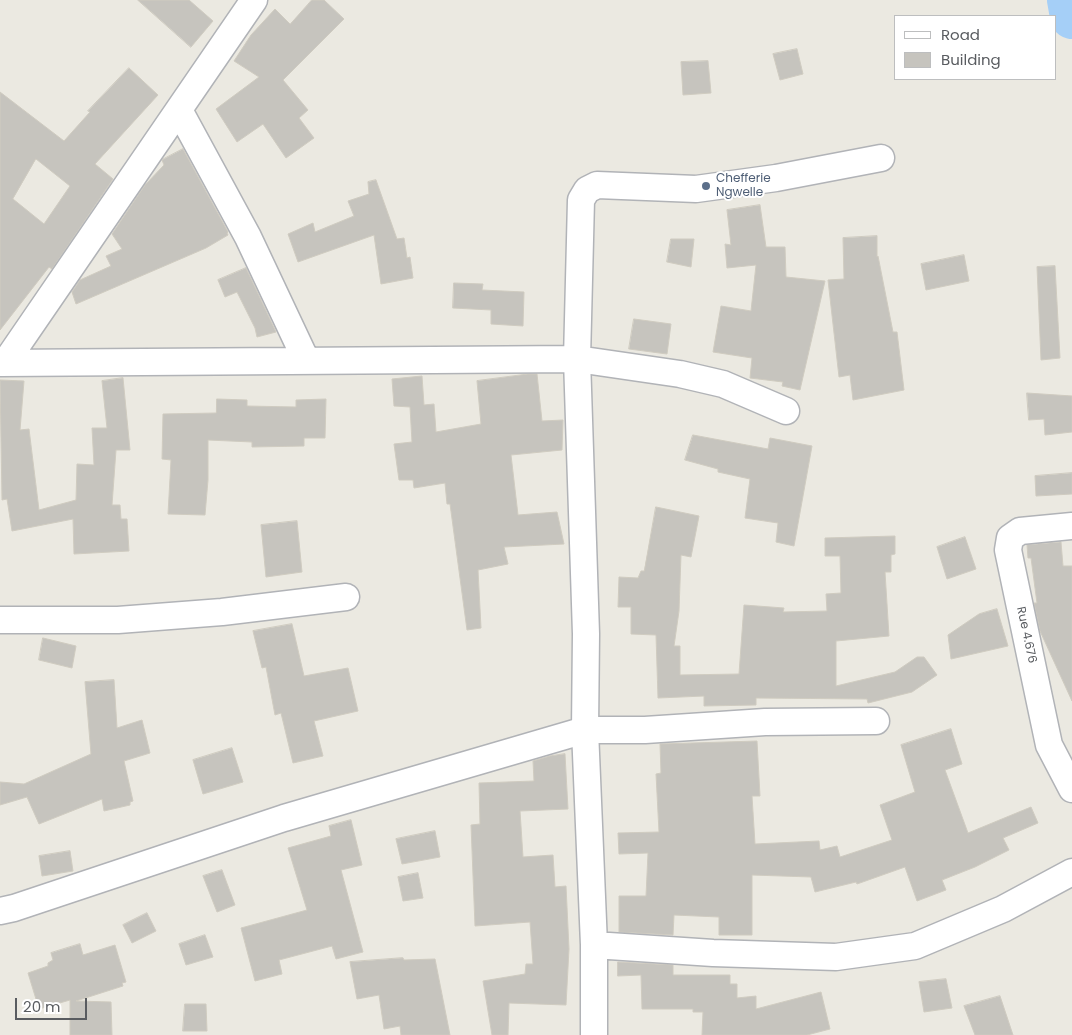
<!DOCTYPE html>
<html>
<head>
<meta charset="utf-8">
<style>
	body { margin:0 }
	#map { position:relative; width:1072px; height:1035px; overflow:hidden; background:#ebe9e1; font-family:Poppins,sans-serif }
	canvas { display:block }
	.legend { position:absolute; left:894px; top:15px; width:162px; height:65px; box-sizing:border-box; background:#fff; border:1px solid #bdbebf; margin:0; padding:6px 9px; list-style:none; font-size:15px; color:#595c60 }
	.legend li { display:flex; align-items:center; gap:10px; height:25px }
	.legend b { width:25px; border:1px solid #bdbebf }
	.scale { position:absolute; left:15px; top:998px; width:72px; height:22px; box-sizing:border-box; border:2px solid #595c60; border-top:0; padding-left:6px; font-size:15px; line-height:18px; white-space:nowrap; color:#595c60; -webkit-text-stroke:4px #fff; paint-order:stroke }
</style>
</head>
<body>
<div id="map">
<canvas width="1072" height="1035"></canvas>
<ul class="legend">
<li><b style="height:6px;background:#fff"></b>Road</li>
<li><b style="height:14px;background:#c6c4be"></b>Building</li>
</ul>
<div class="scale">20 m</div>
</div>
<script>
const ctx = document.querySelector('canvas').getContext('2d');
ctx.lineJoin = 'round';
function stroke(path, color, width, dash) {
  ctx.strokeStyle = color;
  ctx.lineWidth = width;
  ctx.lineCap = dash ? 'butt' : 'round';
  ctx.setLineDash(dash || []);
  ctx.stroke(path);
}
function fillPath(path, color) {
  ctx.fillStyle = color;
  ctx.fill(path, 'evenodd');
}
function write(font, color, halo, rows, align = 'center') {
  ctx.font = font + ' Poppins,sans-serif';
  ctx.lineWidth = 4;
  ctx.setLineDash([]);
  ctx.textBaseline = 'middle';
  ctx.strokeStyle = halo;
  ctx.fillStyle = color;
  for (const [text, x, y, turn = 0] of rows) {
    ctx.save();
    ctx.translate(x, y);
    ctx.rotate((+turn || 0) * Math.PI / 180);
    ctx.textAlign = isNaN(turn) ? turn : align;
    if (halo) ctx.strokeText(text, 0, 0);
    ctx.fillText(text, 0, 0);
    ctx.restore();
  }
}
const river = new Path2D(`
	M1069,0L1072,17`);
const building = new Path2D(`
	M138,0H189L213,21L191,47Z
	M312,0H324L344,19L283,80L308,110L299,118L314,138L286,158L263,124L237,142L216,109L259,77L234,61L251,35L275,9L290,24Z
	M797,49L803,74L780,80L773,54Z
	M708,61L711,93L683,95L681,62Z
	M129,68L158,95L95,164L113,179L52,269L49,267L0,330V92L64,141L90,112L88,111ZM36,159L70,186L44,224L13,199Z
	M183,149L228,232L227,233L228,235L206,248L76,304L72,292L80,280L111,266L106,256L122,249L112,234L145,185L164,165L162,160Z
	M376,180L397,239L404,238L407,258L410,257L413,278L381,284L374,235L298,262L288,234L313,223L315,232L354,216L348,201L369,194L368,182Z
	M760,205L766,247H785L786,277L825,281L800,390L782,386L783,382L750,378L752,358L713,352L721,306L751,311L756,265L727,268L725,244L731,245L727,210Z
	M877,236V257L878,256L893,332H897L904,390L853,400L850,375L839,377L828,280L844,279L843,238Z
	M671,239H694L691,267L667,262Z
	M964,255L969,281L926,290L921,264Z
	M1055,266L1060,358L1041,360L1037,267Z
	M246,268L276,332L257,337L255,328L237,292L225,297L218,280Z
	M454,283L483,284L482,290L524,292L523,326L491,324V310L453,308Z
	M634,319L671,324L667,354L629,349Z
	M528,374H537L542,421L563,420L562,450L511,455L518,515L557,512L564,544L504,547L508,564L478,570L481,628L467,630L450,504H447L445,483L414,488L413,480H399L394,444L412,442L410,407L394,406L392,379L422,376L424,405L434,404L436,432L481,424L477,381Z
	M123,378L130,450H116L112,505H120L121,519H127L129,551L74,554L73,519L12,531L7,499L2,500L0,380L24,381L20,430L29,429L39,510L76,500L77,464L94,465L92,428H107L102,381Z
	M1027,393L1072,396V432L1045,435L1044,419L1029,420Z
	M217,399L247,400V406L296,407V400L326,399L325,438H304V446L252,447V442L208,440V480L205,515L168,514L171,460L162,459L163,414L216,413Z
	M693,435L768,449L770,438L812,446L794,546L776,542L778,523L745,518L750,479L718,472V469L685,460Z
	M1072,473V494L1036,496L1035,476Z
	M656,507L699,516L691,557L681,555L679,611L674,646H680V675L739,674L744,605L784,608L783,612L827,611L826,594L841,593L840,556H825V538L895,536V554L891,555V572H885L889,636L836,641V686L895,672L917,657H924L937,675L912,692L868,703L867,699L756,698V705L704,706V696L658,698L656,635L631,634V607H618L619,577L638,578L641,571H644Z
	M297,521L302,572L266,577L261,525Z
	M965,537L976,569L947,579L937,547Z
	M1061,542L1063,566H1072V701L1040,631L1034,603H1037L1031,558H1028L1027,545Z
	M997,609L1008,646L951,659L948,635L979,614Z
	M292,624L304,676L348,668L358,711L314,721L323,756L293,763L281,713L275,715L266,667L262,668L253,631Z
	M43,638L76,646L72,668L39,660Z
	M114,680L117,728L142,720L150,753L124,761L133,801L130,802V805L104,811L102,799L39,824L27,797L0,805V782L24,784L91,754L85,682Z
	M951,729L962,764L945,770L968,833L1031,807L1038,823L1003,838L1009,850L975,867L942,880L946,890L917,901L905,867L857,884L856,882L815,892L811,877L752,875V935H719V917L674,915L673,935L619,932V896H646L648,853L619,854L618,833L659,832L656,774L661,773L660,744L757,741L760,796H752L755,844L819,841L820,850L837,846L840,857L892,840L880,805L915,792L901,745Z
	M232,748L243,782L203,794L193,760Z
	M565,754L568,809L520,811L523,857L553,855L555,887L566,886L569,949L566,1005L509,1003L508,1035H492L483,981L525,974L526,964H533L530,922L475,926L471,825L480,824L479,783L534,781L533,761L550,756Z
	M351,820L362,865L341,870L363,952L336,959L332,946L279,960L282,974L255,981L241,928L307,910L288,848L331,836L329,826Z
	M435,831L440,857L402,864L396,839Z
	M70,851L73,871L42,876L39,856Z
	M222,870L235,905L217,912L203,876Z
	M418,873L423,898L403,901L398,877Z
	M147,913L156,931L132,943L123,925Z
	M205,935L213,957L186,965L179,944Z
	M80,944L83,955L115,945L126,982L122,983L123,986L76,1001L111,1002L112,1035H70V1000L39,1009L28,973L48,966V963L53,960L51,953Z
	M403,958L404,960L435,959L450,1035H401L400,1026L384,1029L379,995L357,999L350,962Z
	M618,962L673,965V975H730V984H737V998L756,996V1009L821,992L830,1029L807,1035H702L703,1012H693V1009H642L641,975L618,976Z
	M946,979L952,1008L924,1012L919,982Z
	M1000,996L1013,1035H975L964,1006Z
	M185,1004H206L207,1031H183Z`);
const minor = new Path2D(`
	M179,110L248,237L306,360
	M0,363L577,359L680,374L723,384L786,411
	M5,363L254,0
	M1072,526L1020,531L1010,538L1008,550L1049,745L1072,789
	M0,620H118L222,612L346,597
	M0,911L14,908L284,818L585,730H645L765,722L876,721
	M594,945L713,953L836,957L915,946L1003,909L1072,872
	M594,1035V945L585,730L586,634L577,359L581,200L587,190L597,185L696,189L776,178L881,158`);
const markers = [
	[706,186,5,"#5c6f8a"]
];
const serviceNames = [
	["Chefferie",716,179],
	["Ngwelle",716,193]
];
const streetNames = [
	["Rue 4.676",1026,635,78]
];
stroke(river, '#a5cff7', 44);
fillPath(building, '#c6c4be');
stroke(building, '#cfcbc0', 1);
stroke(minor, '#b1b3b7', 29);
stroke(minor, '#fff', 26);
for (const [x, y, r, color] of markers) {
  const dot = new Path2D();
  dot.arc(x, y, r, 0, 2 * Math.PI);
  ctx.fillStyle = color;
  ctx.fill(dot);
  stroke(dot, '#fff', 2);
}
write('12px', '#4e5e75', '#fff', serviceNames, 'left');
write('12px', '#595c60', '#fff', streetNames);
</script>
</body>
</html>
